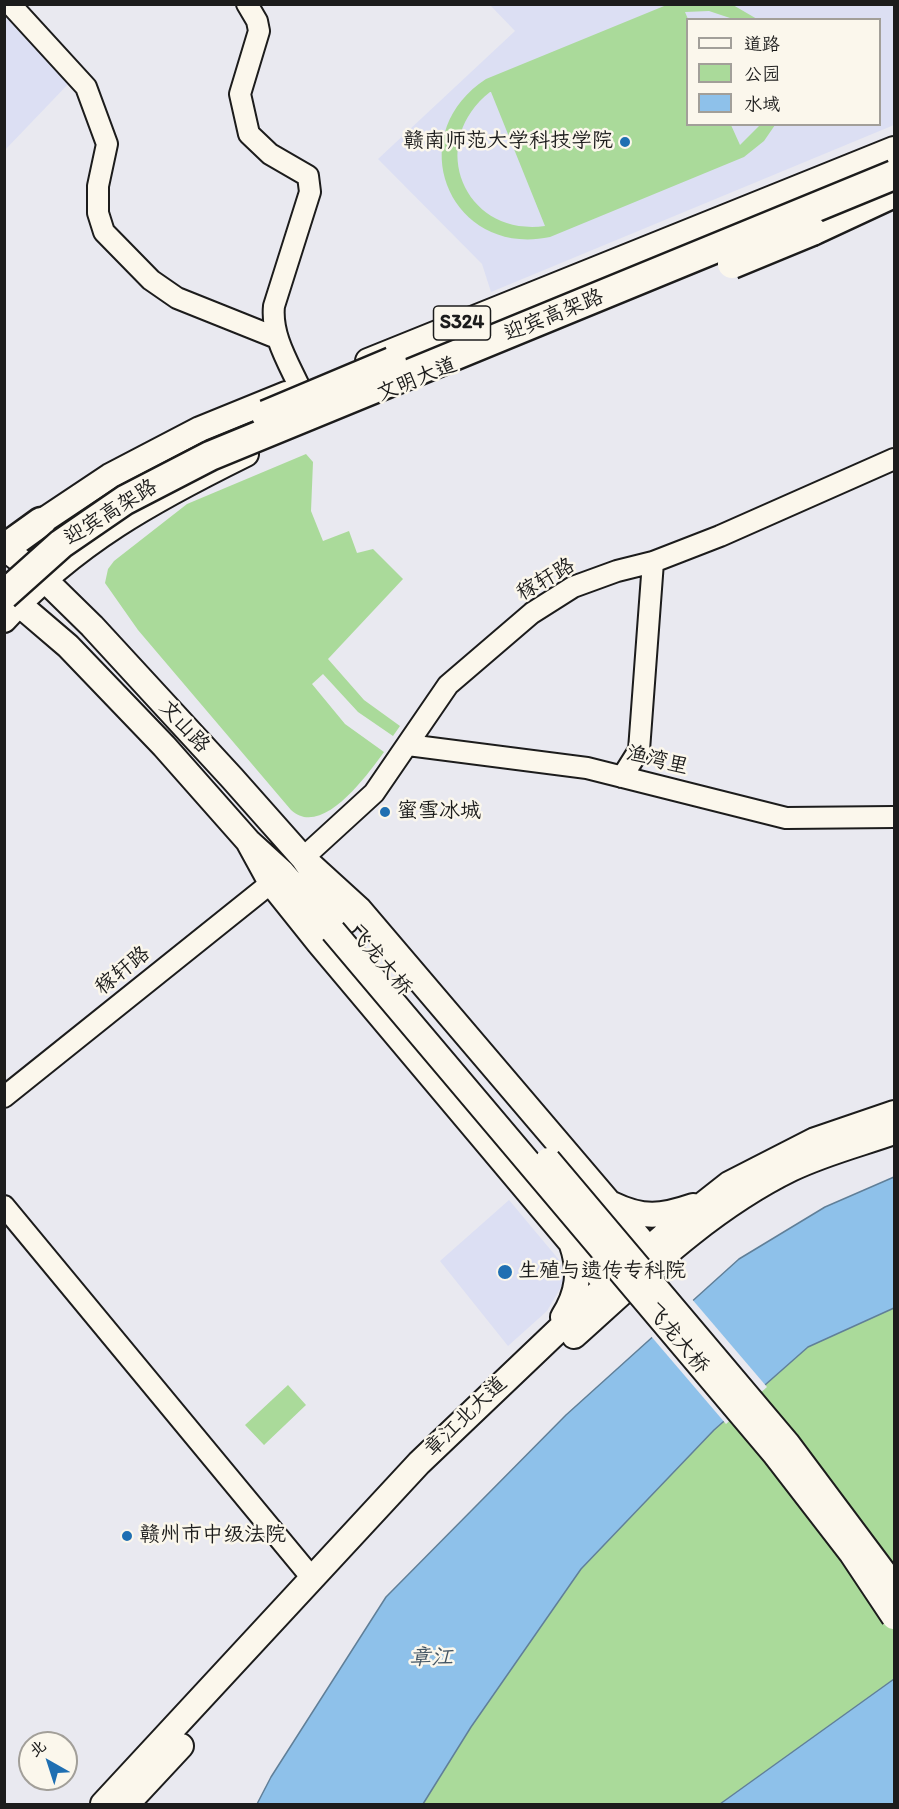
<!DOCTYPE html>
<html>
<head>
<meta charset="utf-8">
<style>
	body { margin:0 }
	#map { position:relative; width:899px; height:1809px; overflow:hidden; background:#e9e9f0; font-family:Itim,"LXGW WenKai TC",sans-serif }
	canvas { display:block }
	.frame { position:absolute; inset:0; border:6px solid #1c1c1c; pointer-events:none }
	.legend { position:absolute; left:686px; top:18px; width:195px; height:108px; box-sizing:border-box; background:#fbf7ec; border:2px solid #a29f99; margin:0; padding:8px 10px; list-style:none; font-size:18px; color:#1c1c1c }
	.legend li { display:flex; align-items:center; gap:12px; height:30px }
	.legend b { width:30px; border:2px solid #a29f99 }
	.north { position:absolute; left:18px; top:1731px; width:60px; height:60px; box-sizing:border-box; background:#fbf7ec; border:2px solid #a29f99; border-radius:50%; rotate:321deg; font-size:16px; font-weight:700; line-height:24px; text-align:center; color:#1c1c1c }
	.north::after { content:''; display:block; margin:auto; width:21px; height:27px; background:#1f6fb2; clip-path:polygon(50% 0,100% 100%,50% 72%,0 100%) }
</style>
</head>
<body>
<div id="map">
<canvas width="899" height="1809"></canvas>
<div class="frame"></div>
<ul class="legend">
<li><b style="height:8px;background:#fbf7ec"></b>道路</li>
<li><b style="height:16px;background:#aada9a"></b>公园</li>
<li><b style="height:16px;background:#8ec1ea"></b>水域</li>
</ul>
<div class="north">北</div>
</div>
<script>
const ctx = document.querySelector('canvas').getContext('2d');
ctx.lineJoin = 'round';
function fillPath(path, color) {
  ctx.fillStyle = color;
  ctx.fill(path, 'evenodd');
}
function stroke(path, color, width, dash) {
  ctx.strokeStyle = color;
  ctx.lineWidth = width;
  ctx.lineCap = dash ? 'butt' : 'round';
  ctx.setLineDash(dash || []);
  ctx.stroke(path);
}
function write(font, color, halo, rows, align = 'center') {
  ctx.font = font + ' Itim,"LXGW WenKai TC",sans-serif';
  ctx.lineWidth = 5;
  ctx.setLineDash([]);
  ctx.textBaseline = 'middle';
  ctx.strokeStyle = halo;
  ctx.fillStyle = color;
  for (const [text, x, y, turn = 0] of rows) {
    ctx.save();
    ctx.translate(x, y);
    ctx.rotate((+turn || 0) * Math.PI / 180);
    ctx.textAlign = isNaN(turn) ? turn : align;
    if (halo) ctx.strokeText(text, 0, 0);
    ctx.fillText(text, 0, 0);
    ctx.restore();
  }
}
const built = new Path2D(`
	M4,5L73,79L5,150Z
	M490,5H894V125L491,292L482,264L378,159L515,31ZM688,20H880V124H688Z
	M509,1200L560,1261L564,1282L547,1311L508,1346L440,1261Z`);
const green = new Path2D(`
	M669,4L733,5L757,19H733L709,11L685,12L688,19V124L731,125L740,145L760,125H775L764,141L744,157L550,237C449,258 400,135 486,79ZM490,92H491L545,226C463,237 426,142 490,92Z
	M306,454L313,462L311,511L323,541L349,531L357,553L373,549L403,579L328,659L364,700L400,726L393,736L358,712L323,674L312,684L345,724L384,752C368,774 322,839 291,810L138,630L105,583L108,569L114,561L187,504Z
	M894,1308V1679L720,1804H423L471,1727L581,1569L714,1430L808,1347Z
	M288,1385L306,1405L264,1445L245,1425Z`);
const water = new Path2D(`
	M894,1177V1308L808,1347L714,1430L581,1569L471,1727L423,1804H257L271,1777L386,1597L566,1415L739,1259L825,1207Z
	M894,1679V1804H720Z`);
const pier = new Path2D(`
	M691,1298L767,1387L726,1424L650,1335Z`);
const minor = new Path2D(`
	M10,4L86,87L107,144L98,186V213L104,232L151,280L177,298L277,338
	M247,4L257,21L259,31L240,94L249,134L270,154L308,176L310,192L274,306C271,335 288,362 300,388
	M408,745L587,768L786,818L894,817
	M622,777L639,750L653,562
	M303,858L374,793L448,685L532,613L573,587L617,571L653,562L720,536L894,459
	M4,1097L271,883
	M4,1206L312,1578`);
const major = new Path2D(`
	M368,361L894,149
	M41,522L110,476L200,429L286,394
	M4,548L44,579L92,626L232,778L303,858L346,921
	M6,593L68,646L164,746L248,841L282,872L333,931
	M4,620C75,542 153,500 246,454
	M248,841L271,883L319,943L616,1296
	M303,858L359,909L658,1260
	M612,1204C643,1219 661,1217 693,1206
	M563,1317C578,1294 581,1271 572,1245
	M574,1336C641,1276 709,1209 791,1169C824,1153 860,1144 894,1132
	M103,1804L419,1463L589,1301L668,1232L729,1184L815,1140L894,1113
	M127,1804L181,1746`);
const highway = new Path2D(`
	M812,231L894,193
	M5,548L41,522`);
const majorBridge = new Path2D(`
	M333,931L774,1453L852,1554L894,1617
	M548,1160L787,1443L894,1586`);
const highwayBridge = new Path2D(`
	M732,264L812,231
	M266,415L392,362
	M4,595L61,544L125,500L210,456L894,175`);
const markers = [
	[625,142,6,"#1f6fb2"],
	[385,812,6,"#1f6fb2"],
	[505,1272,8,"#1f6fb2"],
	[127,1536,6,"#1f6fb2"]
];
const shields = [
	[462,323,57]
];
const shieldNames = [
	["S324",462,323]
];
const poiNames = [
	["赣南师范大学科技学院",613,142,"right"],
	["蜜雪冰城",397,812],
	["生殖与遗传专科院",518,1272],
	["赣州市中级法院",139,1536]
];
const streetNames = [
	["迎宾高架路",554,316,-22],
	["文明大道",417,380,-22],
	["迎宾高架路",111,513,-32],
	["稼轩路",546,580,-30],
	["文山路",184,727,47],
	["渔湾里",657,761,14],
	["飞龙大桥",380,961,50],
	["稼轩路",123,971,-39],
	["飞龙大桥",677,1339,50],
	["章江北大道",466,1417,-44]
];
const waterNames = [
	["章江",431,1658]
];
fillPath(built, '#dcdff3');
fillPath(green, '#aada9a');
fillPath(water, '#8ec1ea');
stroke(water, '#607f98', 1.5);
fillPath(pier, '#e9e9f0');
stroke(minor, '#1c1c1c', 24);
stroke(major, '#1c1c1c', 28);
stroke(highway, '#1c1c1c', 33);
stroke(minor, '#fbf7ec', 20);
stroke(major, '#fbf7ec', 24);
stroke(highway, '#fbf7ec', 28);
stroke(majorBridge, '#1c1c1c', 28, []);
stroke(highwayBridge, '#1c1c1c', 33, []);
stroke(majorBridge, '#fbf7ec', 24);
stroke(highwayBridge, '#fbf7ec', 28);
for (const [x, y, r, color] of markers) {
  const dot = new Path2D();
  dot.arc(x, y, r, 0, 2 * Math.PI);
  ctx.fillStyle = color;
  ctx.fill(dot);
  stroke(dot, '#fbf7ec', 2);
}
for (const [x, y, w] of shields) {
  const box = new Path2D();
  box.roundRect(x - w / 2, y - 17, w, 34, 4.5);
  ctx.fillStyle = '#fbf7ec';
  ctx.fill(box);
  stroke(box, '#1c1c1c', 1.5);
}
write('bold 20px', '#1c1c1c', null, shieldNames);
write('21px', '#1c1c1c', '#fbf7ec', poiNames, 'left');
write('21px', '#1c1c1c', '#fbf7ec', streetNames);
write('italic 22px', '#445664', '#fbf7ec', waterNames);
</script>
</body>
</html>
